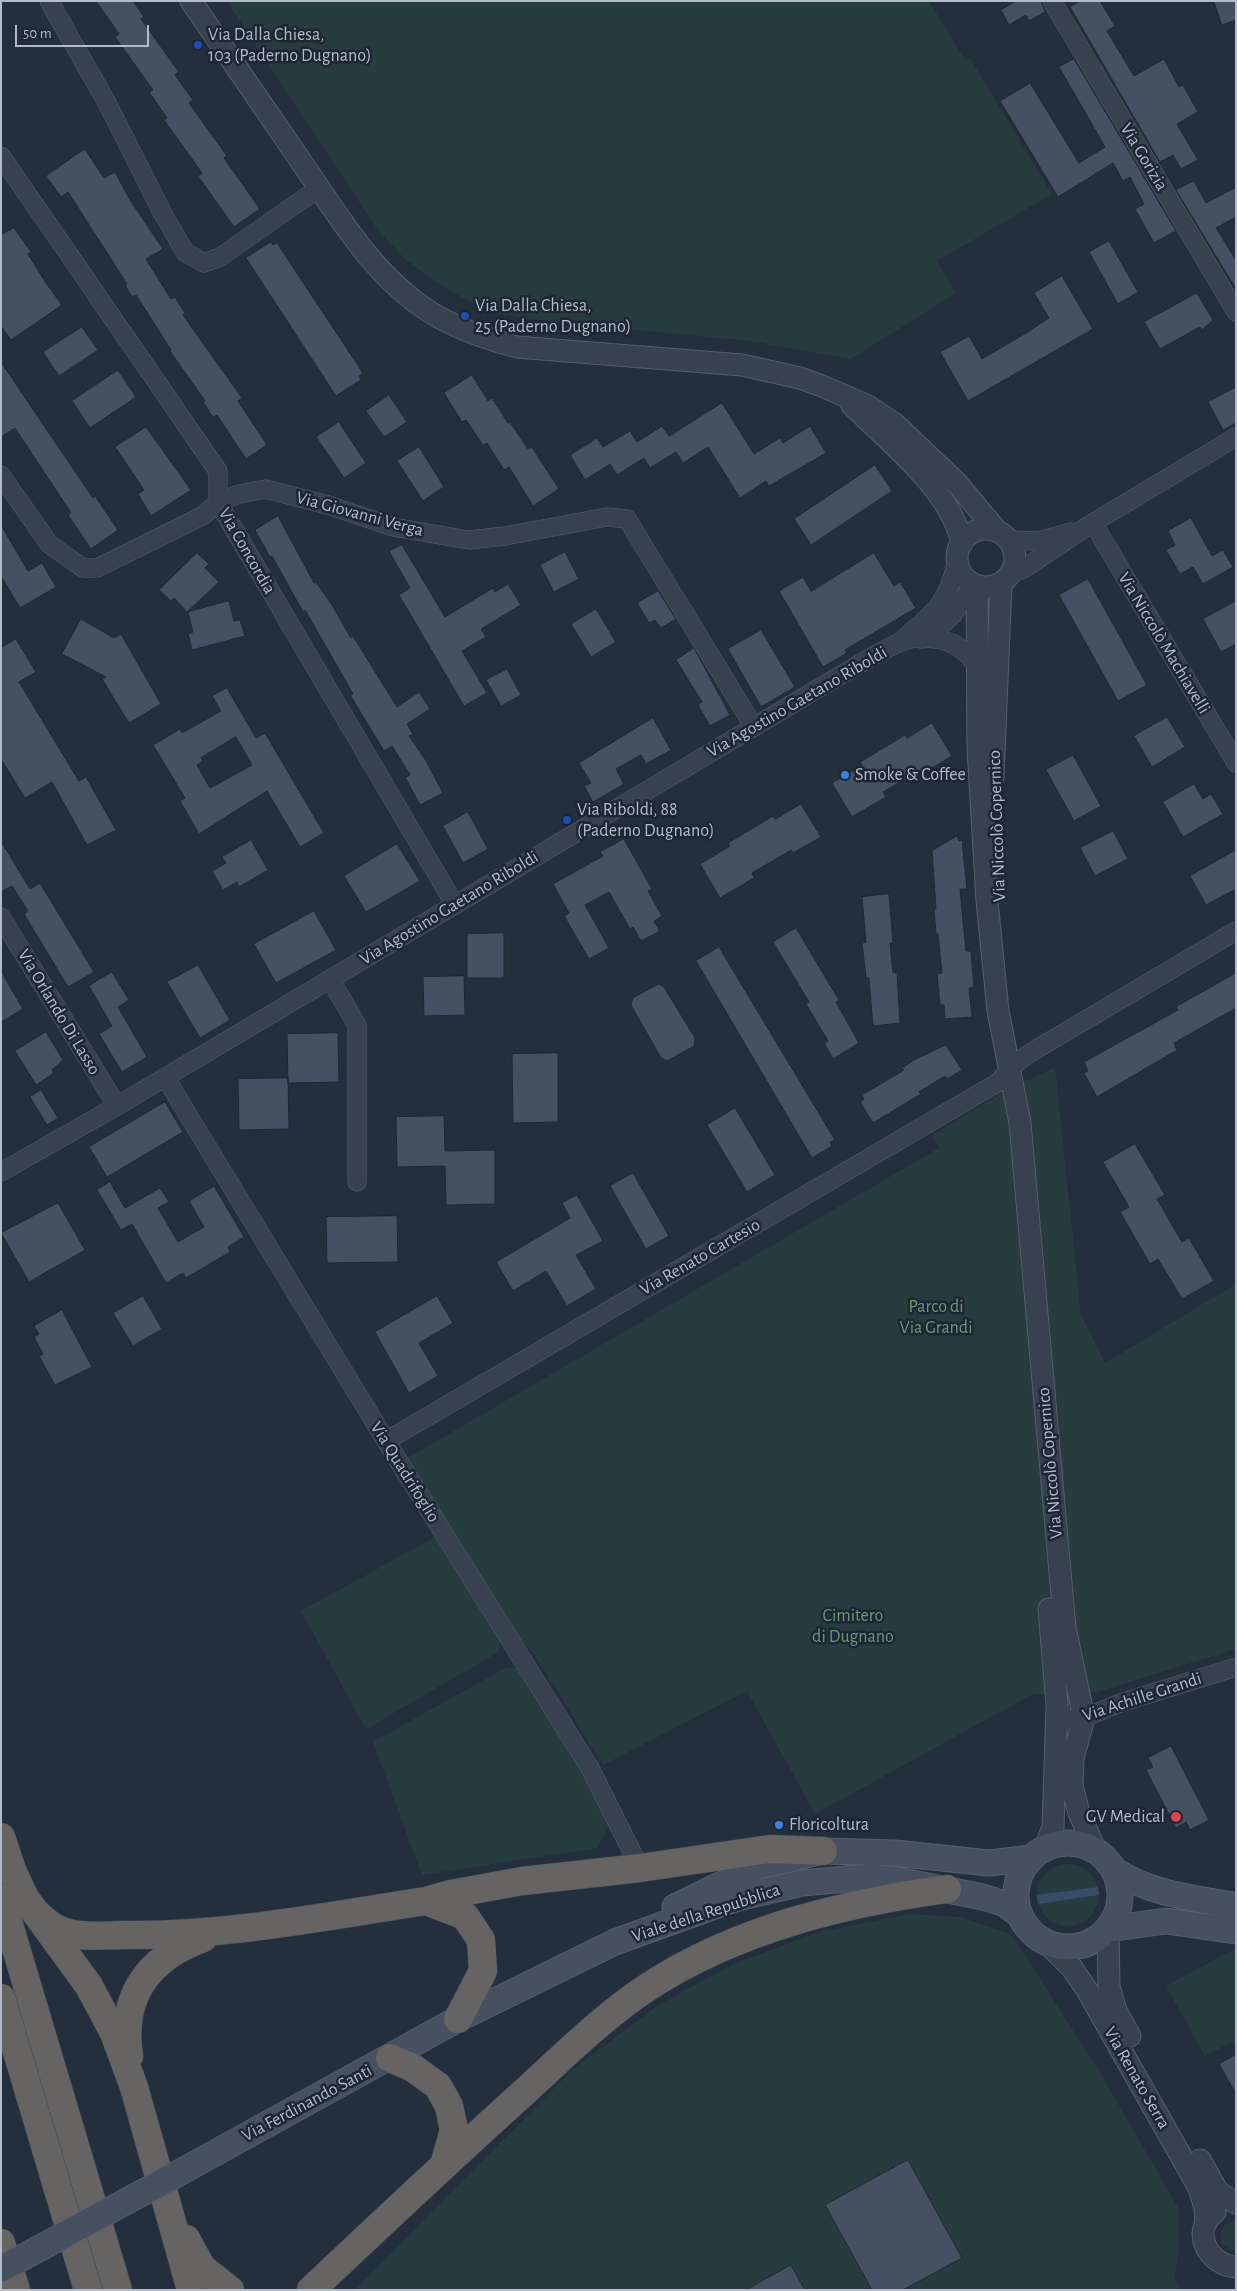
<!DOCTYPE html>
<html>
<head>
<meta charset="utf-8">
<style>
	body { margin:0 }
	#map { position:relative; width:1237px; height:2291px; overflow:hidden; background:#242f3e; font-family:"Alegreya Sans",sans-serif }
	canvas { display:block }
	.frame { position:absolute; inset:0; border:2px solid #b4bcc9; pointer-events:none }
	.scale { position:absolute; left:15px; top:25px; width:134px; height:22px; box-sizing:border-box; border:2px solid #b4bcc9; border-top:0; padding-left:6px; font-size:15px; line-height:18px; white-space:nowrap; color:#b4bcc9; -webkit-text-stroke:4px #1d2633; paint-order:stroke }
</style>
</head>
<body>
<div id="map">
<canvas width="1237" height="2291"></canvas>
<div class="frame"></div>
<div class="scale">50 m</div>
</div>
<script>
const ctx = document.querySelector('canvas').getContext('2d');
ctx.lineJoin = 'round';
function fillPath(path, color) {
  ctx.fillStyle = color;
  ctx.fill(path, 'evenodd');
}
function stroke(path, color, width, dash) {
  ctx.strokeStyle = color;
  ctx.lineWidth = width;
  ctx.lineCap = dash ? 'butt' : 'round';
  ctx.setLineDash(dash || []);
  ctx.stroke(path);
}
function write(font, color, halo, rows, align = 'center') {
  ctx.font = font + ' "Alegreya Sans",sans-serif';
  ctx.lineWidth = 5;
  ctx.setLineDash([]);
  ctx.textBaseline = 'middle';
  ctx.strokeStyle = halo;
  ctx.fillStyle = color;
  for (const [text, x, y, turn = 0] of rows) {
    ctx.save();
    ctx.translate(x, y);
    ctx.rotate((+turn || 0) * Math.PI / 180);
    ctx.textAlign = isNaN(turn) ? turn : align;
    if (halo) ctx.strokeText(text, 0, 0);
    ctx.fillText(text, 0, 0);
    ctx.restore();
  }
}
const green = new Path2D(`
	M227,1H929L965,60L970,58L1052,194L937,261L956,293L851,359L750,341L528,319L498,314L463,298L433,280L404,258L377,229Z
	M1055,1067L1081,1315L1105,1363L1236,1284V1649L1097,1692L1031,1695L815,1814L747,1691L603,1765L537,1658L512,1629L406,1459L939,1148L932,1135L1002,1093Z
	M435,1537L500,1642L497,1653L366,1729L301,1611Z
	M507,1667L517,1668L579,1767L609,1826L597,1848L422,1875L373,1742Z
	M1037 1895a31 31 0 1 1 62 0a31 31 0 1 1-62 0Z
	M909,1914L961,1917L1012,1935L1098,2069L1179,2209V2248L1175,2278L1182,2290H355L573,2069L660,2004L732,1965L819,1932Z
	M1236,1948V2040L1205,2056L1166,1986Z
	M1236,2220V2251H1234L1222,2244L1220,2234L1225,2224Z`);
const water = new Path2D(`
	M1098,1887L1099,1895L1038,1904L1037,1895Z`);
const building = new Path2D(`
	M96,1H133L144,17L141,19L179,72L175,75L193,100L189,103L227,156L224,158L260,209L234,227L198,176L202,173L164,120L167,118L149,92L153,90L115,37L119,34Z
	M1016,1H1041L1045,12L1029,21L1026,15L1009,25L1001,10Z
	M1080,1H1100L1115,26L1107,31L1134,76L1164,59L1179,87L1183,85L1198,112L1177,124L1198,160L1181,169L1173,155L1160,162L1070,7Z
	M1214,1H1236V20L1222,25Z
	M1074,59L1176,231L1154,243L1135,209L1144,204L1130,177L1123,181L1113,163L1058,197L1000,101L1030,83L1079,163L1105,147L1059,67Z
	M85,149L104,178L115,172L130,200L163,249L146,259L171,299L175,297L185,313L183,315L242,398L238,401L267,445L246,459L217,415L213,417L203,402L205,401L170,351L171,350L136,295L132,297L125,285L127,284L68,192L61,197L46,176Z
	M1194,181L1206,203L1236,187V217L1216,228L1236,260V289L1176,190Z
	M14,228L31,252L28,254L46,283L62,305L11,340L1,326V235Z
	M1109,241L1138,292L1118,304L1089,252Z
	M271,242L273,245L277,243L363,373L359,376L361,380L336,396L246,258Z
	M1062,276L1093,329L968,401L940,352L969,336L982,359L1026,333L1049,318L1034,293Z
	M1197,293L1213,320L1202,330L1200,327L1160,349L1144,322Z
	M82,327L98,350L59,376L43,352Z
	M1,362L93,498L95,496L118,530L91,549L68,515L71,513L15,428L1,437Z
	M118,370L136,397L90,428L72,401Z
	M472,375L488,401L492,398L508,423L510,422L528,449L532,447L559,489L533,506L509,467L504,470L487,443L483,445L466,420L462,422L444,393Z
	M1236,387V423L1223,430L1208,402Z
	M389,395L407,422L384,437L366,411Z
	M722,403L754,454L780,438L783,443L810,426L826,453L769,486L766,481L740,498L708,447L683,463L676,452L650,468L644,458L617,475L610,464L585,480L570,455L597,438L603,447L630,431L637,442L662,426L669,436Z
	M339,422L366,463L344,478L316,437Z
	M146,427L191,490L151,516L138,494L144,490L115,447Z
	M419,447L444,487L423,501L397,461Z
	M875,465L892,491L811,545L794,519Z
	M278,516L314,583L316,582L332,605L351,638L353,636L397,707L419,692L430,709L407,724L413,734L409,736L425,759L443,793L420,805L405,777L410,775L392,746L384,751L350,695L353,694L305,610L303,612L272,556L270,557L255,530Z
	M1191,518L1212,556L1223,550L1233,567L1203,584L1193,567L1180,574L1166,550L1175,545L1168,531Z
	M1,525L28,571L42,563L56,587L20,608L1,576Z
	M402,545L445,617L493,588L495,592L508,584L521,605L481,629L486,637L462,651L487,693L464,706L399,595L410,588L389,551Z
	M565,552L579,579L554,592L540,565Z
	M197,553L209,564L205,568L219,582L187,612L174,598L171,601L159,590Z
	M874,553L894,586L900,582L916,608L845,650L847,653L823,667L779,591L803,577L811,591Z
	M1088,579L1147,685L1118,701L1059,595Z
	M658,591L676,619L661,628L655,620L649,623L637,603Z
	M229,601L234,621L240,620L245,636L192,650L188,634L193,632L188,612Z
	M1236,601V644L1221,652L1203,619Z
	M596,609L616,642L591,657L571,624Z
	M81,619L114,638L121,634L161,704L129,723L102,679L106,677L62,654Z
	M761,630L795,687L761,707L728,649Z
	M16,639L36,672L19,682L79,781L86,777L116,830L87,845L52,782L25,798L1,759V648Z
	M694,648L730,715L710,726L698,705L702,702L676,660Z
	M507,669L521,695L501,706L486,680Z
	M227,688L256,738L265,733L324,833L300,847L267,791L199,834L180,801L185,798L153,745L180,729L182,733L221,711L212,696ZM236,737L252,765L210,788L197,765L203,761L201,758Z
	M1167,717L1185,747L1152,767L1134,736Z
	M653,718L671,750L646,764L641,755L616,769L624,784L593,802L584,786L591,783L579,763Z
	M932,723L952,756L925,772L923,769L883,792L886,797L852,817L832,783L862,765L860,762L905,735L907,738Z
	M1073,755L1101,806L1074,821L1046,770Z
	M1194,784L1203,799L1211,794L1223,814L1183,837L1163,802Z
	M801,804L821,837L793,853L791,850L752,873L754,878L720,898L700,864L730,846L728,843L773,816L775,819Z
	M468,812L488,849L463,863L443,826Z
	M1113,831L1128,859L1095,876L1080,848Z
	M957,836L959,841L962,840L967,889H960L966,951H971L974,987L969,988L972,1017L945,1019L944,1005H940L937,974L942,973L938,934H936L934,909H936L932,851Z
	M624,839L652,889L648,891L662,916L654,921L660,931L641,941L633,927L630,929L609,892L585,905L609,948L589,959L564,916L569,913L553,884L603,856L600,852Z
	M251,840L268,870L239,887L237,882L223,890L212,871L226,863L222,857Z
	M1,841L30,889L40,883L94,972L68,987L24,914L28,911L12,886L1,892Z
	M397,844L420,881L366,912L344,876Z
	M1236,850V889L1206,905L1190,876Z
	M889,894L893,943H890L893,973H897L900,1023L873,1026L869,978H866L862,943L866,942L862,897Z
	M314,911L336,950L276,983L254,944Z
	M796,928L839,1000L836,1002L859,1043L833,1059L824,1043L828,1041L806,1004L809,1002L773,942Z
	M504,933V978H467V934Z
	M719,947L835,1140L830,1142L832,1146L812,1158L696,961Z
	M198,965L230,1020L200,1038L167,982Z
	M1,971L23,1009L1,1022Z
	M112,972L129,1000L118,1007L147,1057L122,1072L99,1034L112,1026L89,986Z
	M1236,973V1008L1174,1043L1177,1050L1097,1097L1084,1073L1088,1071L1084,1062L1178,1010L1176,1007Z
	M464,976L465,1015L424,1016L423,977Z
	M659,984L664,987L695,1038L694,1046L667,1061L661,1058L631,1005L633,998Z
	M46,1032L63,1060L52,1070L54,1073L36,1085L15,1051Z
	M338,1033L339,1082L288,1083L287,1034Z
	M946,1045L962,1070L947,1079L945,1076L919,1092L921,1094L873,1123L860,1102L864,1099L862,1095L904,1070L902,1068L914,1060Z
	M558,1053V1122L513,1123L512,1054Z
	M288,1078L289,1129L239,1130L238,1079Z
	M41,1090L58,1118L47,1125L30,1097Z
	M165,1102L183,1132L107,1177L89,1147Z
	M735,1108L775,1175L747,1192L707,1125Z
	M444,1116L445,1151L495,1150V1204L446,1205L445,1166L397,1167L396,1117Z
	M1135,1144L1165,1195L1157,1199L1182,1242L1189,1238L1214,1281L1182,1299L1158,1259L1150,1264L1120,1212L1129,1207L1103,1162Z
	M633,1173L669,1236L646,1249L610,1186Z
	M110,1182L125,1208L160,1188L169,1202L158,1208L178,1242L204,1227L189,1201L214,1186L244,1237L228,1247L230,1252L186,1278L183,1273L166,1283L132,1224L121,1230L97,1190Z
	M577,1195L603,1241L576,1255L596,1289L567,1306L546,1271L513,1291L496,1262L570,1218L562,1203Z
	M58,1203L85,1250L29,1282L1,1233Z
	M397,1216L398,1262L327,1263L326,1217Z
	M143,1296L162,1329L133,1346L113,1313Z
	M437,1296L453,1323L419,1343L438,1376L409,1393L375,1332Z
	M62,1310L92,1367L55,1385L39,1356L43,1354L34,1337L39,1334L34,1326Z
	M1171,1746L1209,1820L1190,1830L1186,1822L1176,1828L1146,1770L1153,1767L1148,1758Z
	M1236,2055V2094L1219,2064Z
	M908,2160L962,2258L903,2290H872L825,2205Z
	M791,2265L805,2290H746Z`);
const minor = new Path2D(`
	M49,1L106,101L162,212L185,252L204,263L220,257L319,188
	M1052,1L1236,312
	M1,156L218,471V502L455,905
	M1,475L49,544L83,568H97L204,515L218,502L239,494L265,489L328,505L393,527L469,540L505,536L607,517L627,519L754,727
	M1093,523L1236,763
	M1009,540L1039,541L1071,532
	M1011,574L1025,568L1086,527L1236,437
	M903,639C935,612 948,603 957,560
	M920,639C945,636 964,646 977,667
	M1,917L117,1106
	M330,979L357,1025V1182
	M165,1077L386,1441L590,1768L640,1868
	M1,1172L117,1106L873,656L896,644L936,630L953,615L967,593L975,585
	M386,1441L997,1083L1020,1060L1030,1053L1236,931
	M1057,1705L1061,1716L1073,1720L1084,1718L1120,1703L1236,1667`);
const tertiary = new Path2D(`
	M191,1C227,54 264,107 300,160C338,215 373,276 430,312C457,329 487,339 517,347L742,365L800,378L822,386L868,406L895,424L955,481L997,531
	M852,405C889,442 951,490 962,543
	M957 558a29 29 0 1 1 58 0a29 29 0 1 1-58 0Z
	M977,586L978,748L987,901L998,1011L1020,1123L1065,1628L1084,1718L1073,1758L1072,1785L1079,1813L1096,1851
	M993,778L1001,584
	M1045,1848L1053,1827L1057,1705L1049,1609
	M1108,1929L1109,1987L1116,2011L1130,2036
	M1047,1943L1072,1968L1087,1990L1199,2188L1205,2208L1206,2223
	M1200,2160L1218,2192L1236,2203
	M1215,2212C1190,2231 1208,2265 1236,2267`);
const secondary = new Path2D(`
	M1016 1895a52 52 0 1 1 104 0a52 52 0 1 1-104 0Z
	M1114,1870C1150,1894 1194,1898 1236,1906
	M675,1907L759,1866L823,1851L894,1853L989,1863L1032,1858
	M1108,1929L1166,1921L1236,1931
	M177,2174L458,2019L615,1942L737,1898L802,1883L869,1877L897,1880L983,1897L1005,1904L1020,1915`);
const trunk = new Path2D(`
	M1,1837L12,1870L25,1898L89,1986L114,2033L134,2087L191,2290
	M1,1898L118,2290
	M426,1901L465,1916L481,1940L483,1971L458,2019
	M34,1911C44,1920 52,1928 65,1932C84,1938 106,1935 126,1935C227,1936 327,1916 426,1901L451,1894L522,1881L640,1868L770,1849L823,1851
	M1,1998L88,2290
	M129,2056C120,1996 148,1958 203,1938
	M390,2058L413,2068L438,2086L449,2106L454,2130L444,2165
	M186,2239L202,2268L230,2290
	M1,2243L16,2290
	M311,2290C381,2224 450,2159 521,2095C563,2057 603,2016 651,1985C738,1929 845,1903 947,1889`);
const secondaryBridge = new Path2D(`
	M1,2269L177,2174`);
const markers = [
	[198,45,5,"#1a4fb4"],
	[465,316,5,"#1a4fb4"],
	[845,775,5,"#3f7fe0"],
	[567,820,5,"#1a4fb4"],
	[1176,1817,6,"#e0444e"],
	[779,1825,5,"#3f7fe0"]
];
const poiNames = [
	["Via Dalla Chiesa,",208,35],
	["103 (Paderno Dugnano)",208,56],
	["Via Dalla Chiesa,",475,306],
	["25 (Paderno Dugnano)",475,327],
	["Smoke & Coffee",855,775],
	["Via Riboldi, 88",577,810],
	["(Paderno Dugnano)",577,831],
	["GV Medical",1165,1817,"right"],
	["Floricoltura",789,1825]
];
const streetNames = [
	["Via Gorizia",1144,157,59],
	["Via Giovanni Verga",360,514,15],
	["Via Concordia",247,551,60],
	["Via Niccolò Machiavelli",1164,643,59],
	["Via Agostino Gaetano Riboldi",797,702,-30],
	["Via Niccolò Copernico",997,826,-92],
	["Via Agostino Gaetano Riboldi",449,908,-31],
	["Via Orlando Di Lasso",59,1012,59],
	["Via Renato Cartesio",700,1257,-30],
	["Via Niccolò Copernico",1050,1463,-95],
	["Via Quadrifoglio",405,1472,58],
	["Via Achille Grandi",1142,1697,-18],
	["Viale della Repubblica",706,1913,-18],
	["Via Renato Serra",1137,2078,60],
	["Via Ferdinando Santi",307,2103,-28]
];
const parkNames = [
	["Parco di",936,1307],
	["Via Grandi",936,1328],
	["Cimitero",853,1616],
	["di Dugnano",853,1637]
];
fillPath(green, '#263c3f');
fillPath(water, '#394c67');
fillPath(building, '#455162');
stroke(building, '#1f2835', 1);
stroke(minor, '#565f6c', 19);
stroke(tertiary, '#565f6c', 23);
stroke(secondary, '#565f6c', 27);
stroke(trunk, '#434c59', 29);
stroke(minor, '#38414e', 18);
stroke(tertiary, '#38414e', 21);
stroke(secondary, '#465061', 25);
stroke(trunk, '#656462', 28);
stroke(secondaryBridge, '#565f6c', 27, []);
stroke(secondaryBridge, '#465061', 25);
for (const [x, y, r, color] of markers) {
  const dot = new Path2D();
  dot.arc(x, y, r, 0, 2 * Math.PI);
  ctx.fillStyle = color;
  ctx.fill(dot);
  stroke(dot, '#1d2633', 2);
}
write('18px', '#b4bcc9', '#1d2633', poiNames, 'left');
write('18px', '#b4bcc9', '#1d2633', streetNames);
write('18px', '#6b9a76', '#1d2633', parkNames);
</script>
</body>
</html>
